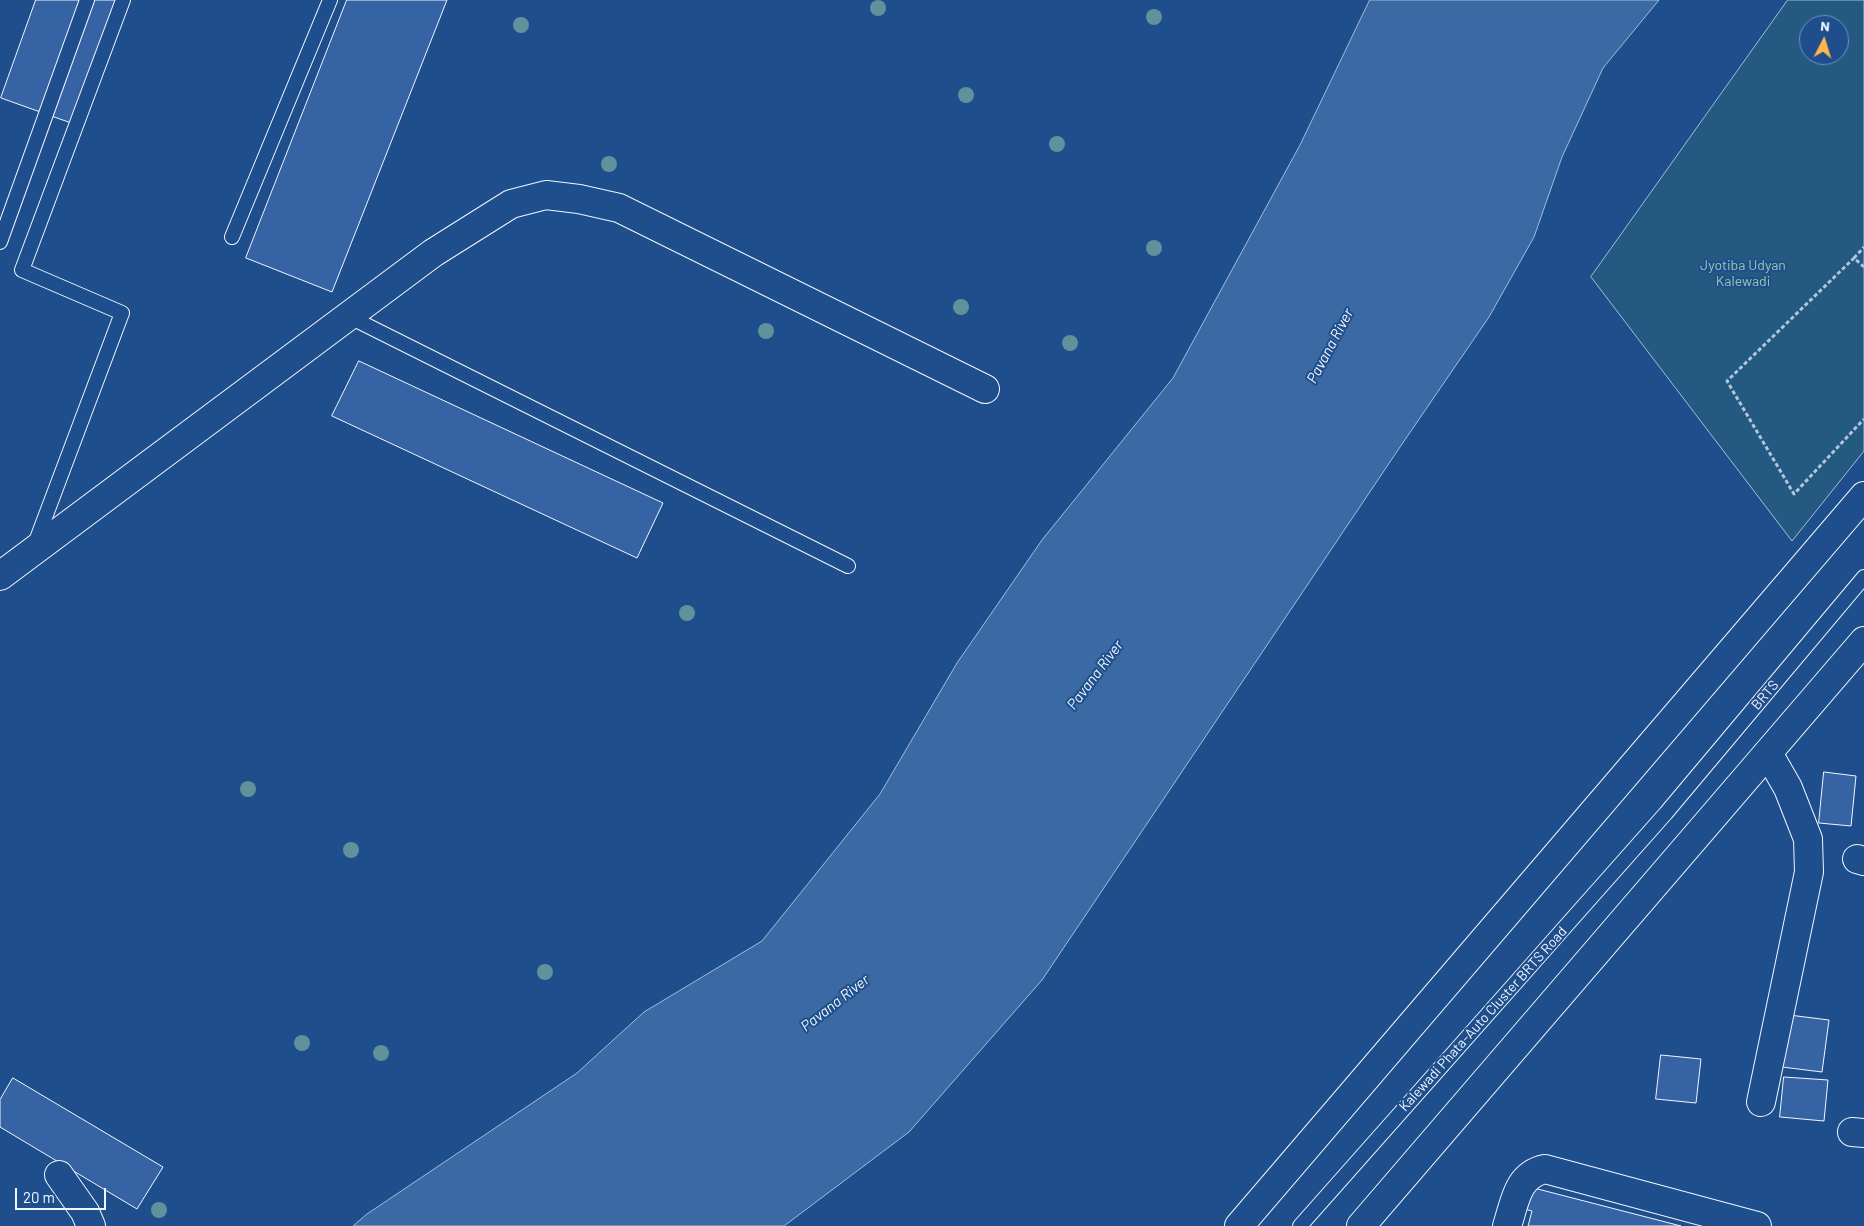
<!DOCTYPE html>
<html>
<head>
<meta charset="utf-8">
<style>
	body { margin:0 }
	#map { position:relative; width:1864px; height:1226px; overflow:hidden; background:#1f4e8c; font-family:Barlow,sans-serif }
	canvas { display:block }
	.north { position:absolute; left:1799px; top:15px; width:50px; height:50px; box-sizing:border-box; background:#1f4e8c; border:1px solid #7391ba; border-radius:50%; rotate:5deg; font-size:14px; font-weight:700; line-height:20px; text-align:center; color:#f2f6ff }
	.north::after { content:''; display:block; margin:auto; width:18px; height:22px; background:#ffb74d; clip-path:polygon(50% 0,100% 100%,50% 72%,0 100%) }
	.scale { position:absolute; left:15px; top:1188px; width:91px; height:22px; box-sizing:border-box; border:2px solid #f2f6ff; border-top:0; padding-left:6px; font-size:15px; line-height:18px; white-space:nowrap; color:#f2f6ff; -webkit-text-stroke:4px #1f4e8c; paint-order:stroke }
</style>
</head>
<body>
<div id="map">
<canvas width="1864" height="1226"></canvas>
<div class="north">N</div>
<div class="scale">20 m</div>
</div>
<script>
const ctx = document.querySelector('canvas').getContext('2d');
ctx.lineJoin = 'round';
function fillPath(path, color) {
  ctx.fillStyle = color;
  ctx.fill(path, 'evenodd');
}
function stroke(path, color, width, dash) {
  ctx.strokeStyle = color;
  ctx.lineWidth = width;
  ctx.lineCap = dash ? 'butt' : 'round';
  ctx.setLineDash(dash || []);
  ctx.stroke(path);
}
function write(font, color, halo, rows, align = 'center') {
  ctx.font = font + ' Barlow,sans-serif';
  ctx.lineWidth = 4;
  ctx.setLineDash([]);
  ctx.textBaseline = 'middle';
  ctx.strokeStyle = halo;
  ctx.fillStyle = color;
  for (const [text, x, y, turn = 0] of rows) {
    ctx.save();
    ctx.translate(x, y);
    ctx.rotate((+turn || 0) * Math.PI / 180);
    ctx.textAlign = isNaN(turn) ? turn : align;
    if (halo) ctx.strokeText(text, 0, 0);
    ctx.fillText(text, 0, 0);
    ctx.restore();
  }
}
const green = new Path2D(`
	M1788,0H1864V451L1792,541L1591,277ZM1809,25H1839V55H1809Z`);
const water = new Path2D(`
	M1370,0H1659L1603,68L1562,157L1534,237L1489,317L1400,447L1042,980L909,1132L784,1226H353L367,1214L577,1073L644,1012L762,941L880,794L957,663L1042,540L1173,378L1300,145Z`);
const building = new Path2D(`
	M36,0H118L74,124L1,98Z
	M347,0H447L332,292L246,258Z
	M359,361L663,503L637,558L332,416Z
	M1824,772L1856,776L1851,826L1819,823Z
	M1789,1015L1829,1020L1822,1072L1782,1067Z
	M1661,1055L1701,1059L1696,1103L1656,1099Z
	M1784,1077L1828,1080L1824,1121L1780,1117Z
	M13,1078L163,1167L137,1209L0,1127V1100Z
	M1526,1186L1681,1226H1528L1532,1211L1521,1208Z`);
const path = new Path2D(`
	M1854,258L1864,247
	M1864,267L1854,258L1727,381L1794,494L1864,419`);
const service = new Path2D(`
	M232,237L330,0
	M0,242L87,0
	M348,316L848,566
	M35,544L122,313L22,270L123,0
	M1300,1226L1666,813L1864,577`);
const minor = new Path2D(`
	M0,576L433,253L511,204L546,195L579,199L619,208L985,389
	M1857,859L1864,861
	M1761,1102L1809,872L1808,839L1788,788L1768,753
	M1852,1132L1864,1133
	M59,1175L85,1212L91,1226
	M1507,1226C1515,1202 1517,1175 1545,1169L1757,1226`);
const primary = new Path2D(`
	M1239,1226L1864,496
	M1361,1226L1864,641`);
const trees = [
	[878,8],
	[1154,17],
	[521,25],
	[966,95],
	[1057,144],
	[609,164],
	[1154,248],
	[961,307],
	[766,331],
	[1070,343],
	[687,613],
	[248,789],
	[351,850],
	[545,972],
	[302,1043],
	[381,1053],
	[159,1210]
];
const parkNames = [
	["Jyotiba Udyan",1743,265],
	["Kalewadi",1743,281]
];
const streetNames = [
	["BRTS",1765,695,-50],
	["Kalewadi Phata-Auto Cluster BRTS Road",1483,1019,-48]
];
const waterNames = [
	["Pavana River",1330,346,-62],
	["Pavana River",1095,675,-53],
	["Pavana River",835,1003,-38]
];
fillPath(green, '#245a82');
stroke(green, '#a8bbd7', 1);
fillPath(water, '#3b69a3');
stroke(water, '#a8bbd7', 1);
fillPath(building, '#3563a3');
stroke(building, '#f2f6ff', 1);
stroke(service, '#f2f6ff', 16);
stroke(minor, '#f2f6ff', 30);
stroke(primary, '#f2f6ff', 30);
stroke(path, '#b3c4dc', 3, [4, 2.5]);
stroke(service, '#1f4e8c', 14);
stroke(minor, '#1f4e8c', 28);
stroke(primary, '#1f4e8c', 28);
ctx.fillStyle = '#61919a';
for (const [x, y] of trees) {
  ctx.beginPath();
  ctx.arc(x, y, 8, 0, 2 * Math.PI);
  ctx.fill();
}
write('14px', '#97c8a6', '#1f4e8c', parkNames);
write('14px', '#f2f6ff', '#1f4e8c', streetNames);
write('italic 15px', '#f2f6ff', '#1f4e8c', waterNames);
</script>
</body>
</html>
